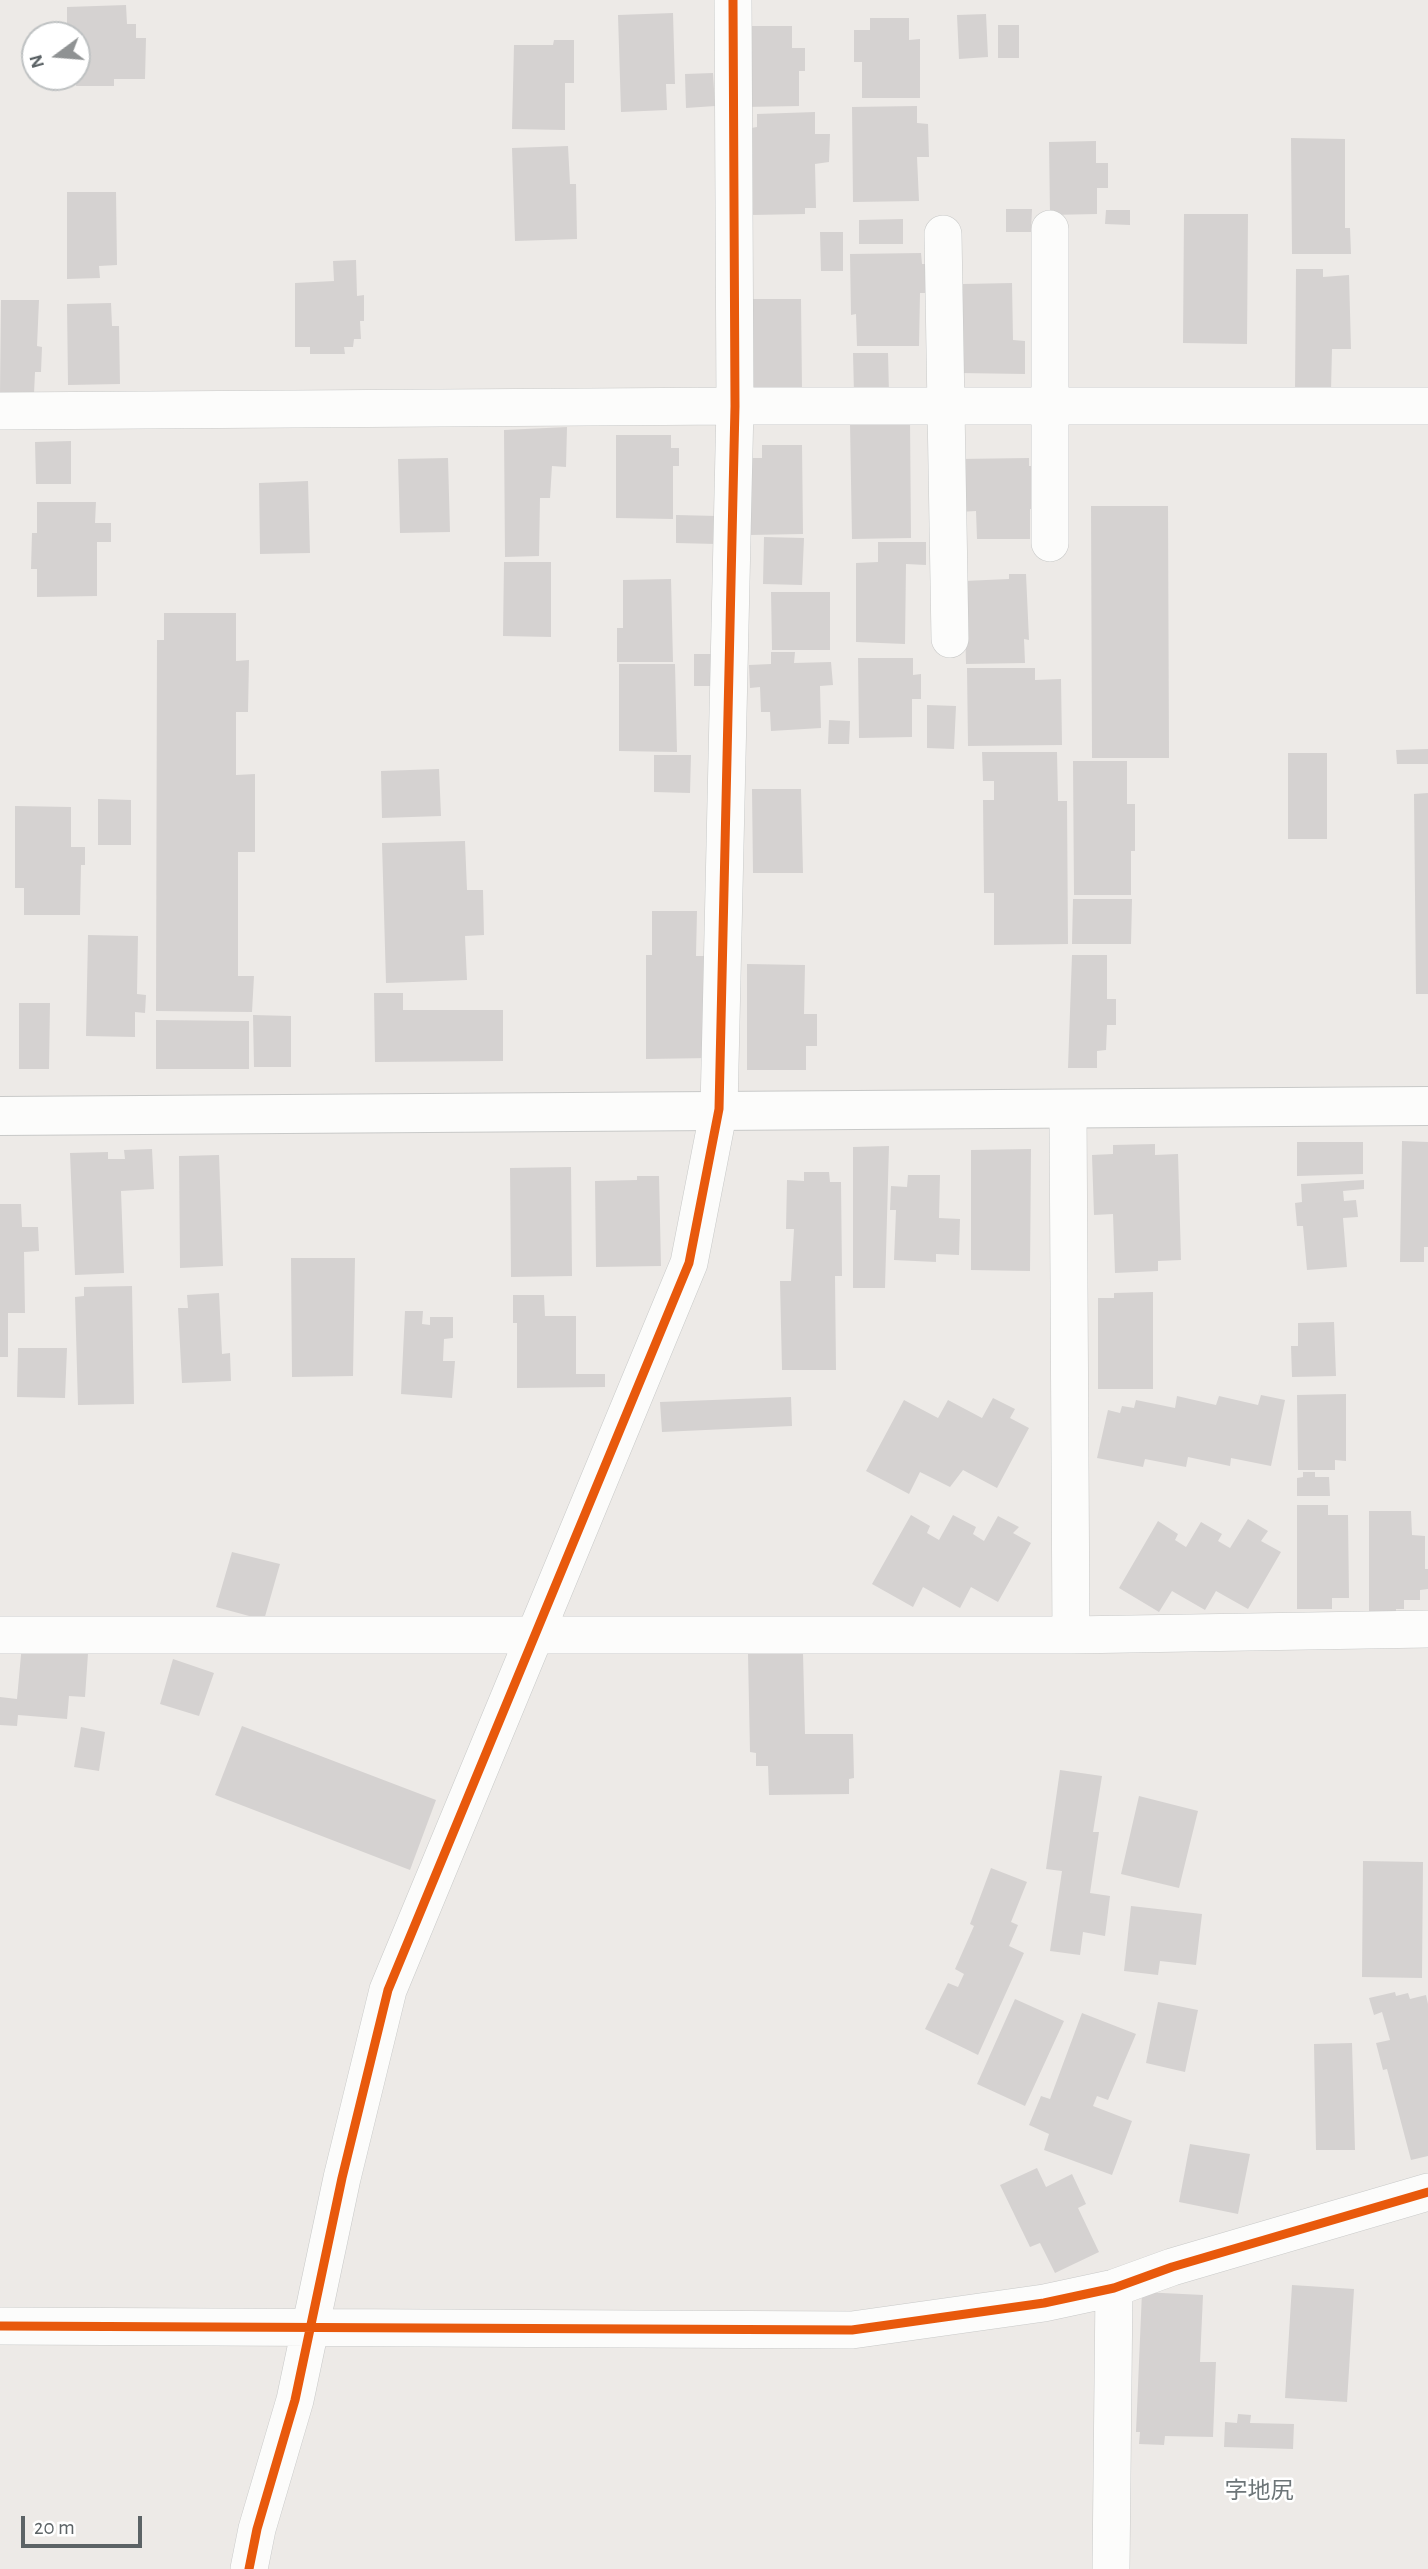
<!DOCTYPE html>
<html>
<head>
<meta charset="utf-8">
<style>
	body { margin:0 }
	#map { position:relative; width:1428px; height:2569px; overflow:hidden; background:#edeae7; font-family:"Alegreya Sans",sans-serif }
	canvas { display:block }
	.north { position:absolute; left:21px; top:21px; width:70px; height:70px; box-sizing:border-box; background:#fff; border:2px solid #bec1c2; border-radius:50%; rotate:254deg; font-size:19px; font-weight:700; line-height:28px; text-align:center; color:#5c6366 }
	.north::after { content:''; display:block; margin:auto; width:24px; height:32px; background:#8f9293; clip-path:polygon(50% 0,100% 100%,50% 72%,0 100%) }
	.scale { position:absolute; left:21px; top:2516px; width:121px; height:32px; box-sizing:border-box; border:4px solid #5c6366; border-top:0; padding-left:9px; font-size:21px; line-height:24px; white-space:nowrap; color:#5c6366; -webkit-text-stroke:5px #fff; paint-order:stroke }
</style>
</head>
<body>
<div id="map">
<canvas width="1428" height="2569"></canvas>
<div class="north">N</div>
<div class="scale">20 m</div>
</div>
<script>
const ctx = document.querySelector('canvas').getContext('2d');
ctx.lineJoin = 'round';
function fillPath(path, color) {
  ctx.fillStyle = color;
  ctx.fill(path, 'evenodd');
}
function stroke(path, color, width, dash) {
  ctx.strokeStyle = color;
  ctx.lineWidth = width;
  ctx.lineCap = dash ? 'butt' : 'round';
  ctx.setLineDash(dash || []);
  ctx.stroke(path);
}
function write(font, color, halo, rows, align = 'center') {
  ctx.font = font + ' "Alegreya Sans","Noto Sans JP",sans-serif';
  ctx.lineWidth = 5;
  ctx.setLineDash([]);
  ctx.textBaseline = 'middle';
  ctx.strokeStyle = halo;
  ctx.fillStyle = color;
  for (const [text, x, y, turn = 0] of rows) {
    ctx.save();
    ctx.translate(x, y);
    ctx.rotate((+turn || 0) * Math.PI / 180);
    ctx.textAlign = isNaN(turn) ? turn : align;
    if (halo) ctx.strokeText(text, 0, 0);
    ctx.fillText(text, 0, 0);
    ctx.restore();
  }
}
const building = new Path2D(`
	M126,5L127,24H136V38H146L145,79H114V86H76L77,80L68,81V77H77V35H67V7Z
	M673,13L675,84H666L667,110L621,112L618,15Z
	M986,14L988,57L959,59L957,15Z
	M870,18H909V40L920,39V98H862V62H854V30H870Z
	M998,25H1019V58H998Z
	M742,26H792V48H805V71H799V106L744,107Z
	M554,40H574V83H565V130L512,129L514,45H553Z
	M713,73L715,106L686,108L685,74Z
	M917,106V123L928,124L929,157H917L919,201L853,202L852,107Z
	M815,112V134H830L829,162L815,164L816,208H805V214L752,215L751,128L757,127V114Z
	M1291,138L1345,139V228H1350L1351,254H1292Z
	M1096,141V163H1108V188H1097V214L1050,215L1049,142Z
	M568,146L570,184H576L577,239L515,241L512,148Z
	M67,192H116L117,265L99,266L100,278L67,279Z
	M1006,209H1032L1031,232H1006Z
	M1106,210H1130V225L1105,224Z
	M1184,214H1248L1247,344L1183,343Z
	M903,219V244H859V220Z
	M820,232H843V271H821Z
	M921,253L922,264H929L930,293H920L919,346H857L856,314L851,315L850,254Z
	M356,260L357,296L364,295V321H360L361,339H354L353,347H344L345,354H310V347H295V283L334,281L333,261Z
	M1296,269H1323V277L1349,275L1351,349H1332L1331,391H1295Z
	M1012,283L1013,340L1025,341V374L960,373L963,284Z
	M748,299H801L802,390H749Z
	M1,300H39L37,346L42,347L41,372H35L34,394H0Z
	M111,303L112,326H119L120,384L68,385L67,304Z
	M853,353H888L889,394H854Z
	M910,420L911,538L852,539L850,423Z
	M567,427L566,467L552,466L550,498H540L539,556L505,557L504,430Z
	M616,435H671V448H679V466H673V519L616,518Z
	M71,441V484H36L35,442Z
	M762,445H802L803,534L749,535L748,458H762Z
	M448,458L450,532L400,533L398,459Z
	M1029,458V466H1032L1033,509H1030V539H977L976,511L959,512V459Z
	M308,481L310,553L260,554L259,483Z
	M37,502H96L95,523H111V542H97V596L37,597V569H31L32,533H37Z
	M1091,506H1168L1169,758H1092Z
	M676,515L717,516L716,544L676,543Z
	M764,537L804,538L802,585L763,584Z
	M878,542H926V565L906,564L905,644L856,642V563L878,562Z
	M504,562H551V637L503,636Z
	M1009,574H1026L1029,640L1024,639L1025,663L966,664L964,581L1009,579Z
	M671,579L673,662H617V628H623V580Z
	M771,592H830V650H772Z
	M164,613H236V661L249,660L248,712H236V775L255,774V852H238V976H254L252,1012L156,1011L157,640H164Z
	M771,652H795L794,663L831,662L833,685L820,686L821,728L771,731L770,712H761L760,687L750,688L749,665L771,664Z
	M694,654H722L721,686H694Z
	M858,658H913V675L921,674V699H912V737L859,738Z
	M619,664H675L677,752L619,751Z
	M967,668H1035V680L1061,679L1062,745L968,746Z
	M927,705L956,706L954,749L927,748Z
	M829,720L850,721L849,744H828Z
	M1428,749V764H1397L1396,750Z
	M982,752H1057L1058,801H1067L1068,944L994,945V893H984L983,800H994V781H983Z
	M1288,753H1327V839H1288Z
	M654,755H691L690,793L654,792Z
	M1073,761H1127V804H1135V851H1131V895H1074Z
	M439,769L441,816L382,818L381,771Z
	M752,789H801L803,873H753Z
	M1428,793V994H1416L1414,794Z
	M98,799L131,800V845H98Z
	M15,806L71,807V847H85V865H81L80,915H24V888H15Z
	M465,841L467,890H483L484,935L465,936L467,980L386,983L382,843Z
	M1073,899H1132L1131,944H1072Z
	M652,911H697L696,956H709L710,1058L646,1059V955H652Z
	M88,935L138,936L137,994L146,995L145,1013L135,1012V1037L86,1036Z
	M1072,955H1107V999H1116V1025H1107L1106,1050L1097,1051V1068H1068Z
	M747,964L805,965L804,1014H817V1046H806V1070H747Z
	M374,993H403V1010H503V1061L375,1062Z
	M19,1003H50L49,1069H19Z
	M253,1015L291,1016V1067H254Z
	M156,1020L249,1021V1069H156Z
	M1402,1141L1428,1142V1247H1424V1262H1400Z
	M1297,1142H1363V1174L1297,1176Z
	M1155,1144V1155L1178,1154L1181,1260L1158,1261V1271L1115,1273L1113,1214L1094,1215L1092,1155L1113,1154V1145Z
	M889,1146L885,1288H853V1147Z
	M152,1149L154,1189L121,1191L124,1273L75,1275L70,1153L108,1152V1159H125L124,1150Z
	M1031,1149L1030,1271L971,1270V1150Z
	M219,1155L223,1266L180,1268L179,1156Z
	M571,1167L572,1276L511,1277L510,1168Z
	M804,1172H829L830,1182H841L842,1276H835L836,1370H782L780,1281H791L794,1229H786L787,1180L804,1181Z
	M908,1175H940L939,1218L960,1219L959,1255L936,1254V1262L894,1260L896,1210H890L891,1186L907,1187Z
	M637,1176H659L661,1266L596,1267L595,1181L637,1180Z
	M1364,1180V1189L1343,1191L1344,1201L1356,1200L1358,1217L1343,1218L1347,1267L1307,1270L1303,1226H1297L1295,1203L1302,1202L1301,1184Z
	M0,1204H21L22,1227H38L39,1251L24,1252L25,1313H8V1357H0Z
	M291,1258H355L353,1376L292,1377Z
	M132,1286L134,1404L78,1405L75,1297L84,1296V1287Z
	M1153,1292V1389H1098V1298H1114V1293Z
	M219,1293L222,1354L230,1353L231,1381L182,1383L178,1308H188L187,1295Z
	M513,1295H544L545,1316H576V1374H605V1387L517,1388V1323H513Z
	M405,1311H423L422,1324L430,1325V1317H453V1338L444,1339L443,1361H455L452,1398L401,1394Z
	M1334,1322L1336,1376L1292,1377L1291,1346H1298V1323Z
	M18,1348H67L65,1398L17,1397Z
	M1346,1394V1461L1335,1460V1470H1298L1297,1395Z
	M1261,1395L1285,1400L1271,1466L1231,1458L1230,1466L1188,1457L1186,1467L1145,1459L1143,1467L1097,1458L1108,1410L1120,1413L1122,1406L1134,1408L1136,1400L1175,1408L1177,1396L1216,1405L1219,1396L1258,1405Z
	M791,1397L792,1426L662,1432L660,1402Z
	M993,1398L1015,1409L1010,1418L1029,1428L997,1488L963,1470L950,1487L920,1472L909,1494L866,1471L904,1400L938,1418L948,1400L982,1418Z
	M1303,1472H1315V1477H1329L1330,1496H1297V1478L1303,1477Z
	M1297,1505H1328V1515H1348L1349,1598H1332V1609H1297Z
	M1369,1511H1411L1412,1535L1425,1536V1569H1428V1589L1420,1590V1600H1404V1609H1396V1614H1369Z
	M911,1515L930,1526L927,1533L939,1540L953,1515L976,1527L973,1534L984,1541L998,1516L1019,1527L1013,1533L1031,1543L998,1602L971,1587L960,1608L923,1587L913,1607L872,1584Z
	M1248,1519L1268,1531L1261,1541L1281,1552L1248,1609L1216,1591L1205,1610L1172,1591L1159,1612L1119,1588L1158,1521L1178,1534L1175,1540L1186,1547L1201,1522L1222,1534L1218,1541L1230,1548Z
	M232,1552L280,1564L264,1620L216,1607Z
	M89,1639L85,1697L69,1696L67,1719L18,1715L17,1726L0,1725V1697L17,1699L22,1644Z
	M803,1653L805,1734H853L854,1778L849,1779V1794L769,1795L768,1766H756V1753L750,1752L748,1654Z
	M173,1659L214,1673L199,1716L160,1704Z
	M242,1726L436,1800L410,1870L215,1795Z
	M81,1727L105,1732L99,1771L74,1767Z
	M1060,1770L1102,1776L1093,1832H1099L1090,1893L1110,1896L1105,1936L1083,1932L1080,1955L1050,1951L1062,1871L1046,1869Z
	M1139,1796L1198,1811L1179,1888L1121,1874Z
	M1363,1861L1423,1862L1422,1978L1362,1977Z
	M991,1868L1027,1882L1011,1922L1018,1925L1009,1946L1024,1953L978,2055L925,2029L948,1983L958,1987L964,1974L955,1969L974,1926L970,1924Z
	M1131,1906L1202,1914L1196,1965L1160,1961L1158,1975L1124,1971Z
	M1395,1992L1396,1996L1408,1993L1410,1999L1426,1995L1428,2004V2156L1411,2160L1387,2069L1383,2070L1376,2043L1390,2040L1382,2012L1374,2015L1369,1998Z
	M1015,1999L1064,2021L1025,2106L977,2084Z
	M1158,2002L1198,2010L1185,2072L1146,2063Z
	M1082,2013L1136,2034L1108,2100L1097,2096L1093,2106L1132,2121L1112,2175L1044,2150L1049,2134L1029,2125L1041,2096L1050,2099Z
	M1352,2043L1355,2150H1316L1314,2044Z
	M1190,2144L1250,2154L1238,2214L1179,2202Z
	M1037,2168L1046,2187L1072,2174L1086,2204L1078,2208L1099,2252L1055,2273L1040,2243L1030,2247L1000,2185Z
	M1292,2285L1354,2289L1347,2402L1285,2398Z
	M1142,2292L1203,2295L1200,2362H1216L1213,2437L1165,2436L1164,2445L1139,2444L1140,2432H1136Z
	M1238,2414L1251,2415L1250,2423L1294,2424L1293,2449L1224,2447L1225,2422L1237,2423Z`);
const minor = new Path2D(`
	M943,234L950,639
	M0,411L735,406H1428
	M1050,543V229
	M1068,1109L1071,1635
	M0,1635H1071L1428,1629
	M0,2326L852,2330L1044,2303L1114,2288L1172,2267L1428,2192
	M249,2569L257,2529L295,2400L342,2178L388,1990L689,1263L719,1109L735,406L733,0
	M1111,2569L1114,2288`);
const tertiary = new Path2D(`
	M0,1116L1428,1106`);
const cycleway = new Path2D(`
	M0,2326L852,2330L1044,2303L1114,2288L1172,2267L1428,2192
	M249,2569L257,2529L295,2400L342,2178L388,1990L689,1263L719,1109L735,406L733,0`);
const quarterNames = [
	["字地尻",1259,2491]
];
fillPath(building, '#d5d2d1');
stroke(minor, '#c8c9c8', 38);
stroke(tertiary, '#c8c9c8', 40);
stroke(minor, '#fcfcfb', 37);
stroke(tertiary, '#fcfcfb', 38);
stroke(cycleway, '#e8590c', 9);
write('23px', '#6d7578', '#fff', quarterNames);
</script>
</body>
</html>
